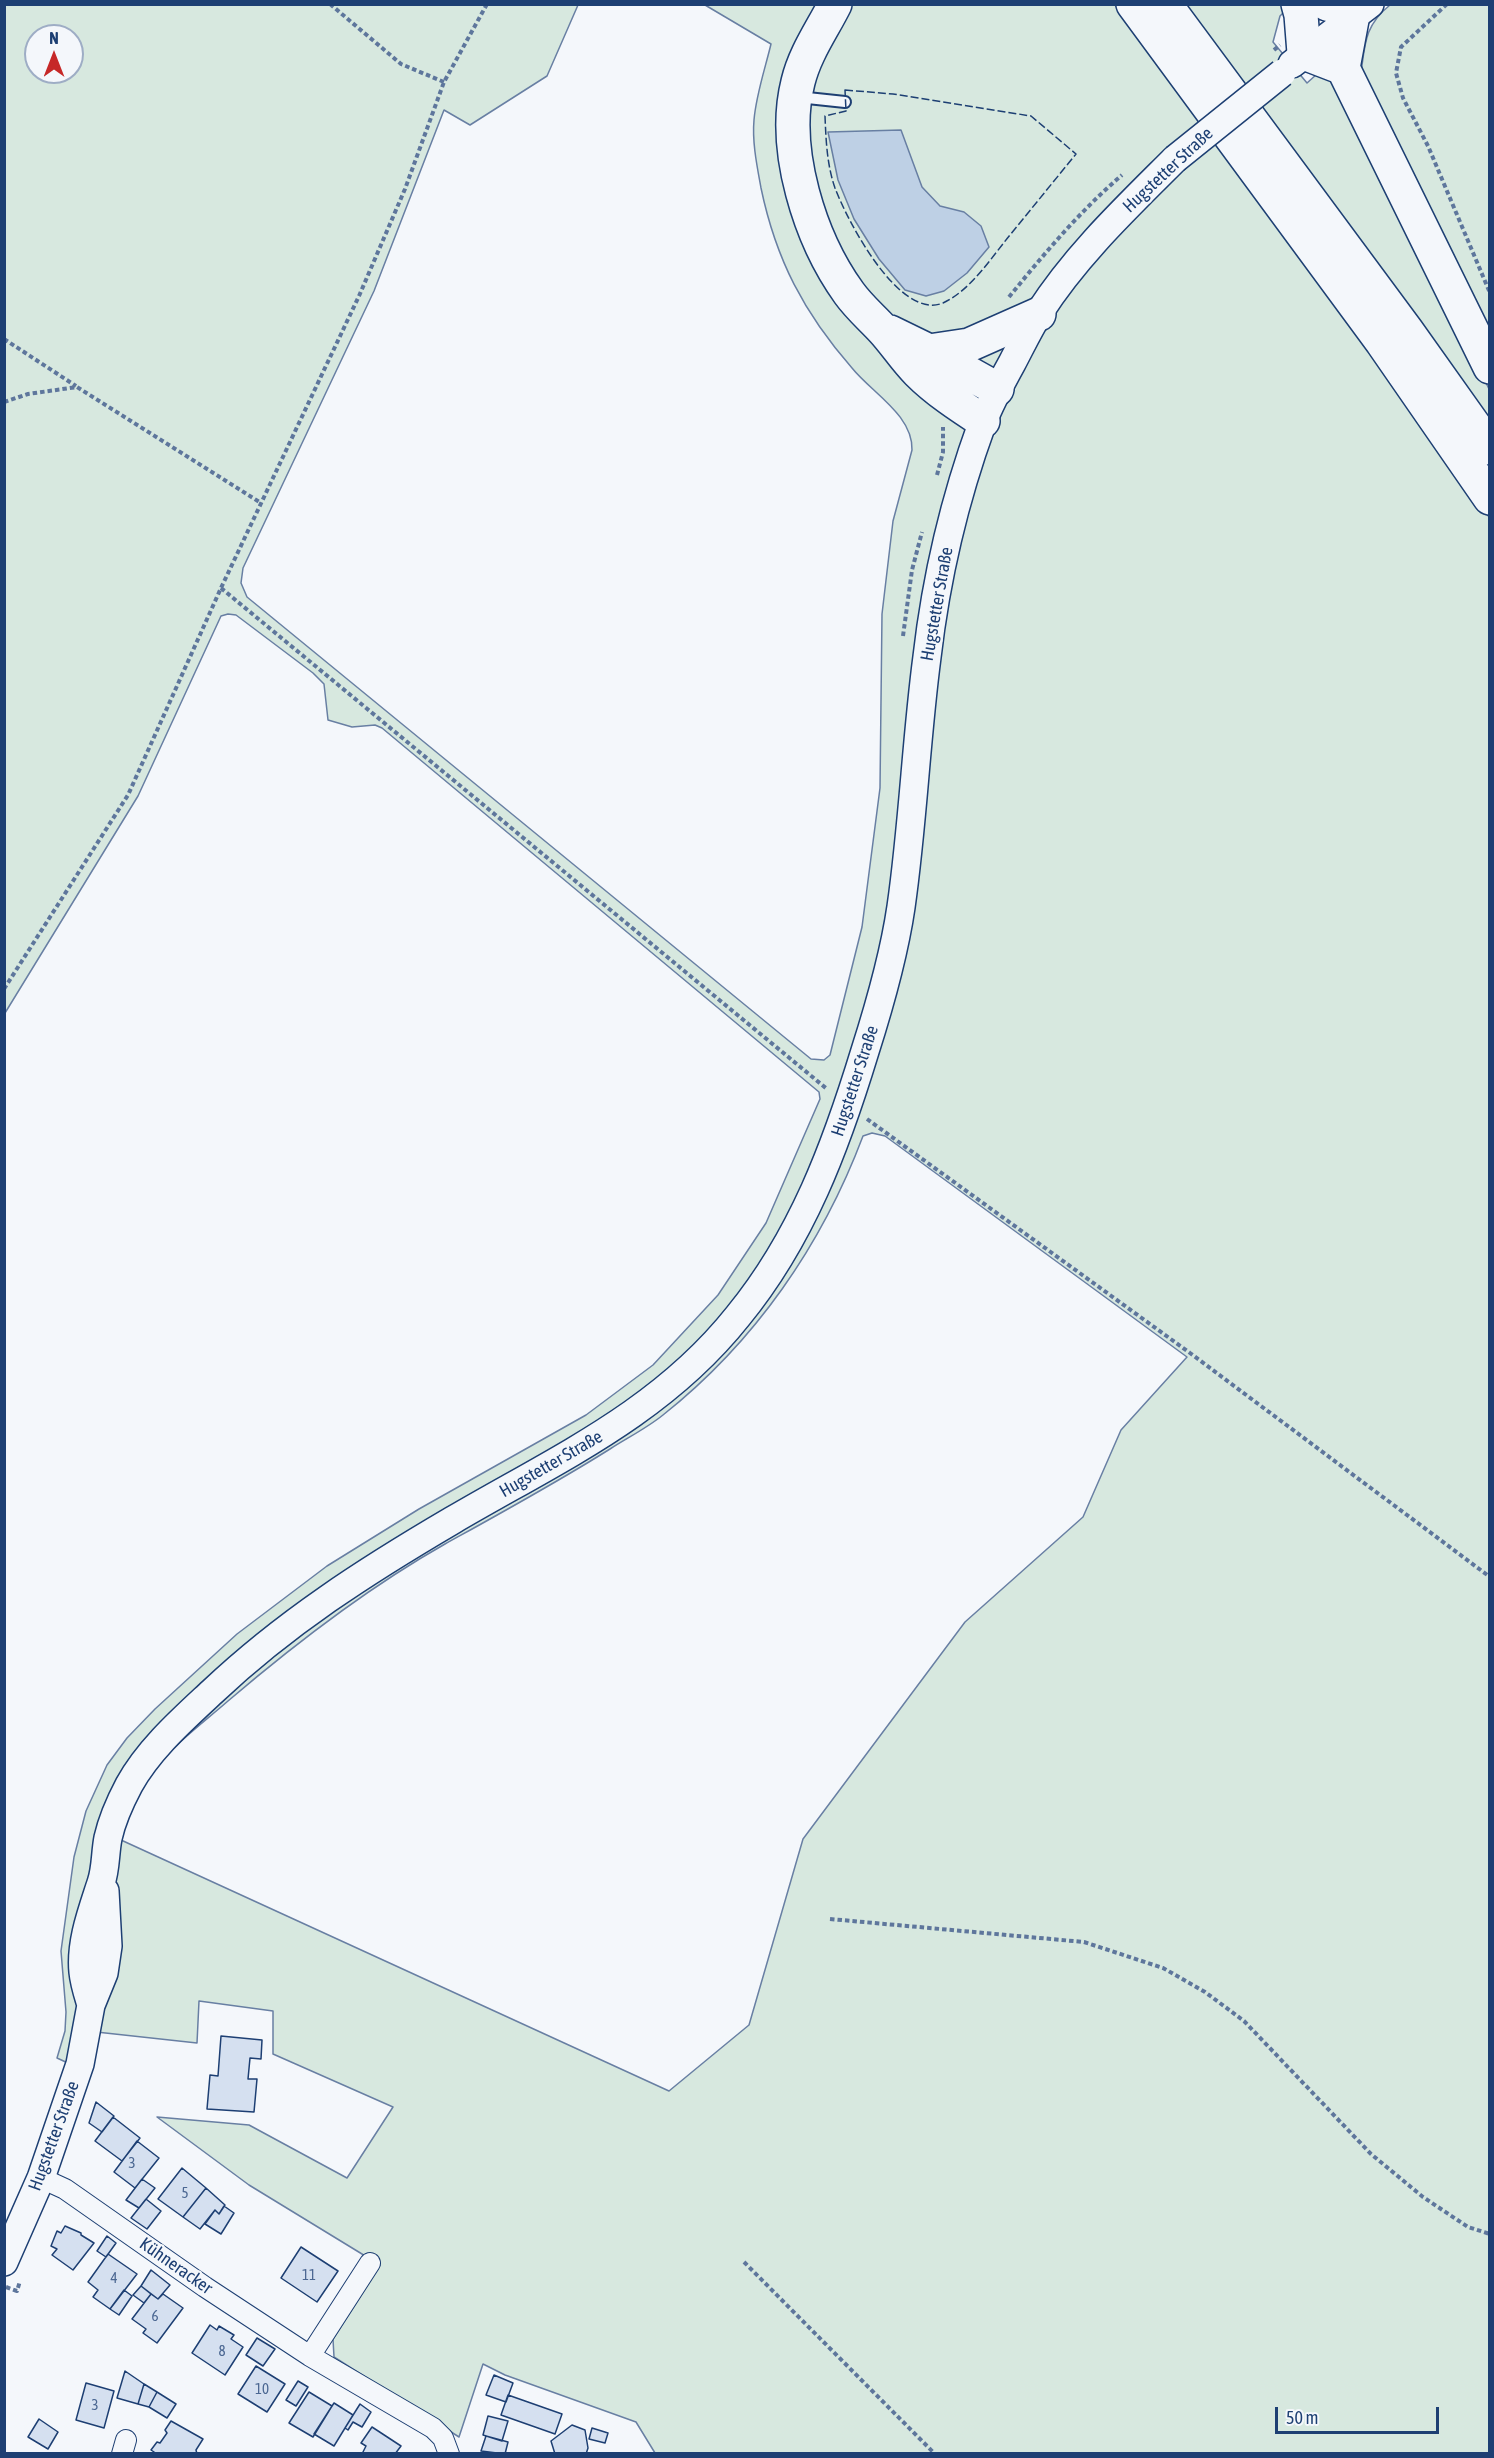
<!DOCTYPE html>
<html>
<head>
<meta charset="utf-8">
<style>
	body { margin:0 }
	#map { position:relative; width:1494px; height:2458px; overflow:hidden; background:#f4f7fb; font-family:"Asap Condensed",sans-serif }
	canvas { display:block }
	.frame { position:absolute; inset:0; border:6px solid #1d3f73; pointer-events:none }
	.north { position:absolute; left:24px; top:24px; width:60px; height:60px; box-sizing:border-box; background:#f4f7fb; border:2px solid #9eadc5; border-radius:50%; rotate:0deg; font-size:16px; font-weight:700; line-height:24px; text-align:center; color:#1d3f73 }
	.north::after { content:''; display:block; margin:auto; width:21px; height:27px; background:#c62828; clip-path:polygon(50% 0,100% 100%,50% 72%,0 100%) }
	.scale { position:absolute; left:1275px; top:2407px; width:164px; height:27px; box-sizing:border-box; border:3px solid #1d3f73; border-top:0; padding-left:8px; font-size:18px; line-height:21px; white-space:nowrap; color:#1d3f73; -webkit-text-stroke:4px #f4f7fb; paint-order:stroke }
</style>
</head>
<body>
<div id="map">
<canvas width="1494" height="2458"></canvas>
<div class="frame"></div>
<div class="north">N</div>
<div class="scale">50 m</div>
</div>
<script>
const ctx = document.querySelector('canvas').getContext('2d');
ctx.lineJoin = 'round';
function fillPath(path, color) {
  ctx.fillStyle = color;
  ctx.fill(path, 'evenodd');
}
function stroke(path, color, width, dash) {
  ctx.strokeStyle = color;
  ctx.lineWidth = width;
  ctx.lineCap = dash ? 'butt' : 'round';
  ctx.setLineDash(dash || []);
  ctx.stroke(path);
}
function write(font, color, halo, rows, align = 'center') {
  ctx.font = font + ' "Asap Condensed",sans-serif';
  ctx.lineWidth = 4.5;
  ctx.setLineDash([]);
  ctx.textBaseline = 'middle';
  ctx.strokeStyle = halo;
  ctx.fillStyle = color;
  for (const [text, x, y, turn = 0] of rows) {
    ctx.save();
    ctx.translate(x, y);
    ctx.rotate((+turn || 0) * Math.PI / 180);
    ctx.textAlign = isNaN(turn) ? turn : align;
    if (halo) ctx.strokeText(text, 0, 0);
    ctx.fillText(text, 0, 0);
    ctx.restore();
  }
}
const green = new Path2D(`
	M1285,4L1288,8L1280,16L1273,42L1307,83L1317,74L1333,80L1348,98L1489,389V424L1183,5Z
	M5,5H578L547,76L470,125L444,110L374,291L243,568L241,583L247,597L811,1059L824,1060L830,1055L862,927L880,788L882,614L893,521L912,450C913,415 872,393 852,368C804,313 776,260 761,188C757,166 752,142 754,120C756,95 765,69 771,44L705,5H1115L1437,439L1489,517V2453H655L636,2422L505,2375L483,2364L459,2437L334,2357L333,2339L380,2265L249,2185L157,2117L249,2125L347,2178L393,2107L273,2054V2011L199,2001L197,2043L78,2030L70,2064L57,2058L65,2031L66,2012L61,1951L74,1857L86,1811L107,1765L127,1738L155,1709L237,1634L327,1566L419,1509L586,1415L653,1365L718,1295L766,1223L820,1099L819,1092L382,728L375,725L352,727L328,720L324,684L313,673L236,615L228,614L221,616L138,796L5,1013ZM36,36H72V72H36ZM872,1133L885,1136L1187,1357L1121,1430L1083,1517L965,1622L803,1839L749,2025L669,2091L121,1840C125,1825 129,1810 136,1795C156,1757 196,1729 228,1701C296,1643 367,1588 445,1544C501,1513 556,1483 610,1449C627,1438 647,1428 663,1415C755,1342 822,1245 863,1136Z
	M1390,5H1489V347L1361,73C1365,43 1365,25 1390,5Z`);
const water = new Path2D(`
	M901,130L922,187L940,206L964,212L981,226L989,247L967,273L944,291L926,296L905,290L879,259L854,219L838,180L828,132Z`);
const building = new Path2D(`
	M221,2036L262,2040L261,2059L250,2058L248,2079H257L254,2112L207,2109L210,2075L218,2076Z
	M96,2102L114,2116L102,2132L89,2123Z
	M113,2117L140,2138L122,2161L95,2141Z
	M137,2141L159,2158L135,2188L114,2172Z
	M182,2168L206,2188L183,2217L158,2199Z
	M142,2179L155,2188L139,2208L126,2200Z
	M206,2188L225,2205L219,2214L215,2210L200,2229L183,2217Z
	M146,2199L161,2211L147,2229L131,2218Z
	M224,2206L234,2213L221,2234L205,2224L215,2210L219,2214Z
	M65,2226L81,2233V2235L94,2243L73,2270L52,2255L57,2249L51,2246L57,2231L61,2233Z
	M107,2236L116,2243L106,2257L97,2251Z
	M301,2247L338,2271L317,2302L281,2278Z
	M108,2254L137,2274L110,2309L93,2297L98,2290L88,2282Z
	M151,2270L170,2285L158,2299L141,2286Z
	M141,2286L151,2294L144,2303L133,2295Z
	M124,2290L132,2296L119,2315L110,2309Z
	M151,2294L158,2299L163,2294L183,2308L157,2343L143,2333L146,2329L132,2319Z
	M210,2325L217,2330L219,2326L234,2335L231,2339L243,2347L225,2375L192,2353Z
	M257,2338L275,2349L263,2366L246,2355Z
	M256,2366L285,2384L267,2412L238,2394Z
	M125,2371L144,2384L138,2404L117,2398Z
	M494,2375L513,2383L506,2402L486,2395Z
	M298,2381L308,2387L296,2406L286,2400Z
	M86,2383L114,2391L104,2428L76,2420Z
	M144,2384L157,2392L149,2407L138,2404Z
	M157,2392L176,2404L167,2418L149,2407Z
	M309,2392L332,2406L313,2437L289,2423Z
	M508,2395L562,2414L555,2434L501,2415Z
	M334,2403L353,2415L334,2446L314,2434Z
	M360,2404L371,2412L362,2427L353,2422L348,2430L345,2428Z
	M488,2416L508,2421L502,2441L483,2435Z
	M39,2419L58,2432L48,2449L28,2437Z
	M171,2421L203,2439L196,2450L197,2454H157L151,2450L157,2442L160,2443L167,2433L165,2430Z
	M572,2425L585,2430L588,2448L586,2454H555L551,2441Z
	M372,2427L401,2446L395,2454H362L366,2446L361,2443Z
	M592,2428L608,2433L605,2443L589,2439Z
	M486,2436L508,2442L505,2454L481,2451Z`);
const path = new Path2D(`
	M330,4L401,64L444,82
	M1447,4L1401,47L1396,73L1403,98L1428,146L1490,293
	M1009,297C1044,254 1080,211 1122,175
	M4,339L76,386
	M4,402L28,394L77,387L261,503
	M937,475L943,452V427
	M221,588L827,1089
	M903,636L912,570L922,532
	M4,989L128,795L221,588L359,296L405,189L444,82L487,4
	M867,1119L1190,1353L1490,1577
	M830,1919L1084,1942L1163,1968L1205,1992L1244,2021L1371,2154L1423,2197L1468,2227L1490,2234
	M744,2262L935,2454
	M6,2287L17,2291L20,2281`);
const lane = new Path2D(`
	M798,97L845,102`);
const street = new Path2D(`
	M41,2178L65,2189L205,2287L310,2356L433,2428L443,2438L449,2454
	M310,2356L370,2263
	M122,2454L126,2440`);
const secondary = new Path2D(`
	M1292,64L1370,4
	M91,2005C88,1995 84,1983 83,1972C80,1942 92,1911 101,1883C106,1869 105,1853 108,1838C112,1820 120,1802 129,1785C149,1749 182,1720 212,1692C285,1623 366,1571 453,1520C557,1459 661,1413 738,1316C802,1238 836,1146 865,1051C880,1004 894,955 901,907C913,824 916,740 927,657C936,579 955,498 982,424C990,403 1001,383 1012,363C1021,346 1029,329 1039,313C1076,255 1127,207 1175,159
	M4,2262L41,2178L80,2064L91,2005L104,1973L108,1946L105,1891`);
const highway = new Path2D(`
	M835,4C822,30 805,53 798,82C781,149 810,239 849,293C859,307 871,317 883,330C895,343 905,359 918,372C937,391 960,406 983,421
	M1133,4L1382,342L1490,498
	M1165,4L1407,331L1490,448
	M1298,4L1301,15L1304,53L1343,68
	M1327,4L1338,7L1352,4
	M1352,20L1343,68L1490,367
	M890,332L929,351L997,389
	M929,351L969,345L1039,314`);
const pathBridge = new Path2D(`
	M1274,50L1280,45`);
const secondaryBridge = new Path2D(`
	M1175,159L1282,73`);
const fence = new Path2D(`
	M845,90L893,94L1031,116L1076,154C1054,181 1032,208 1010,235C991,258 971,290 943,303C899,321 847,220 835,188C827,165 826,141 825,116L846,111Z`);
const numberNames = [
	["3",132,2163],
	["5",185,2193],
	["11",309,2275],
	["4",114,2278],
	["6",155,2316],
	["8",222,2351],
	["10",262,2389],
	["3",95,2405]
];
const streetNames = [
	["Hugstetter Straße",1168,170,-43],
	["Hugstetter Straße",937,604,-80],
	["Hugstetter Straße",855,1081,-72],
	["Hugstetter Straße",551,1464,-30],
	["Hugstetter Straße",54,2136,-70],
	["Kühneracker",176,2266,35]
];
fillPath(green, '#d7e8df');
stroke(green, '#687fa3', 1.5);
fillPath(water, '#bed0e5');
stroke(water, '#687fa3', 1.5);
fillPath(building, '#d5e0f0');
stroke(building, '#1d3f73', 1.5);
stroke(lane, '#1d3f73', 14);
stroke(street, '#1d3f73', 22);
stroke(secondary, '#1d3f73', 30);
stroke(highway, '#1d3f73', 36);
stroke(path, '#5e769c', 4, [4.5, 3]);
stroke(lane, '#f4f7fb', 10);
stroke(street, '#f4f7fb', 20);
stroke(secondary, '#f4f7fb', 27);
stroke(highway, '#f4f7fb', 33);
stroke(secondaryBridge, '#1d3f73', 30, []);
stroke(pathBridge, '#5e769c', 4, [4.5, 3]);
stroke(secondaryBridge, '#f4f7fb', 27);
stroke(fence, '#1d3f73', 1.5, [8, 3]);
write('15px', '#4b6792', null, numberNames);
write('18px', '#1d3f73', '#f4f7fb', streetNames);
</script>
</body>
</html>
